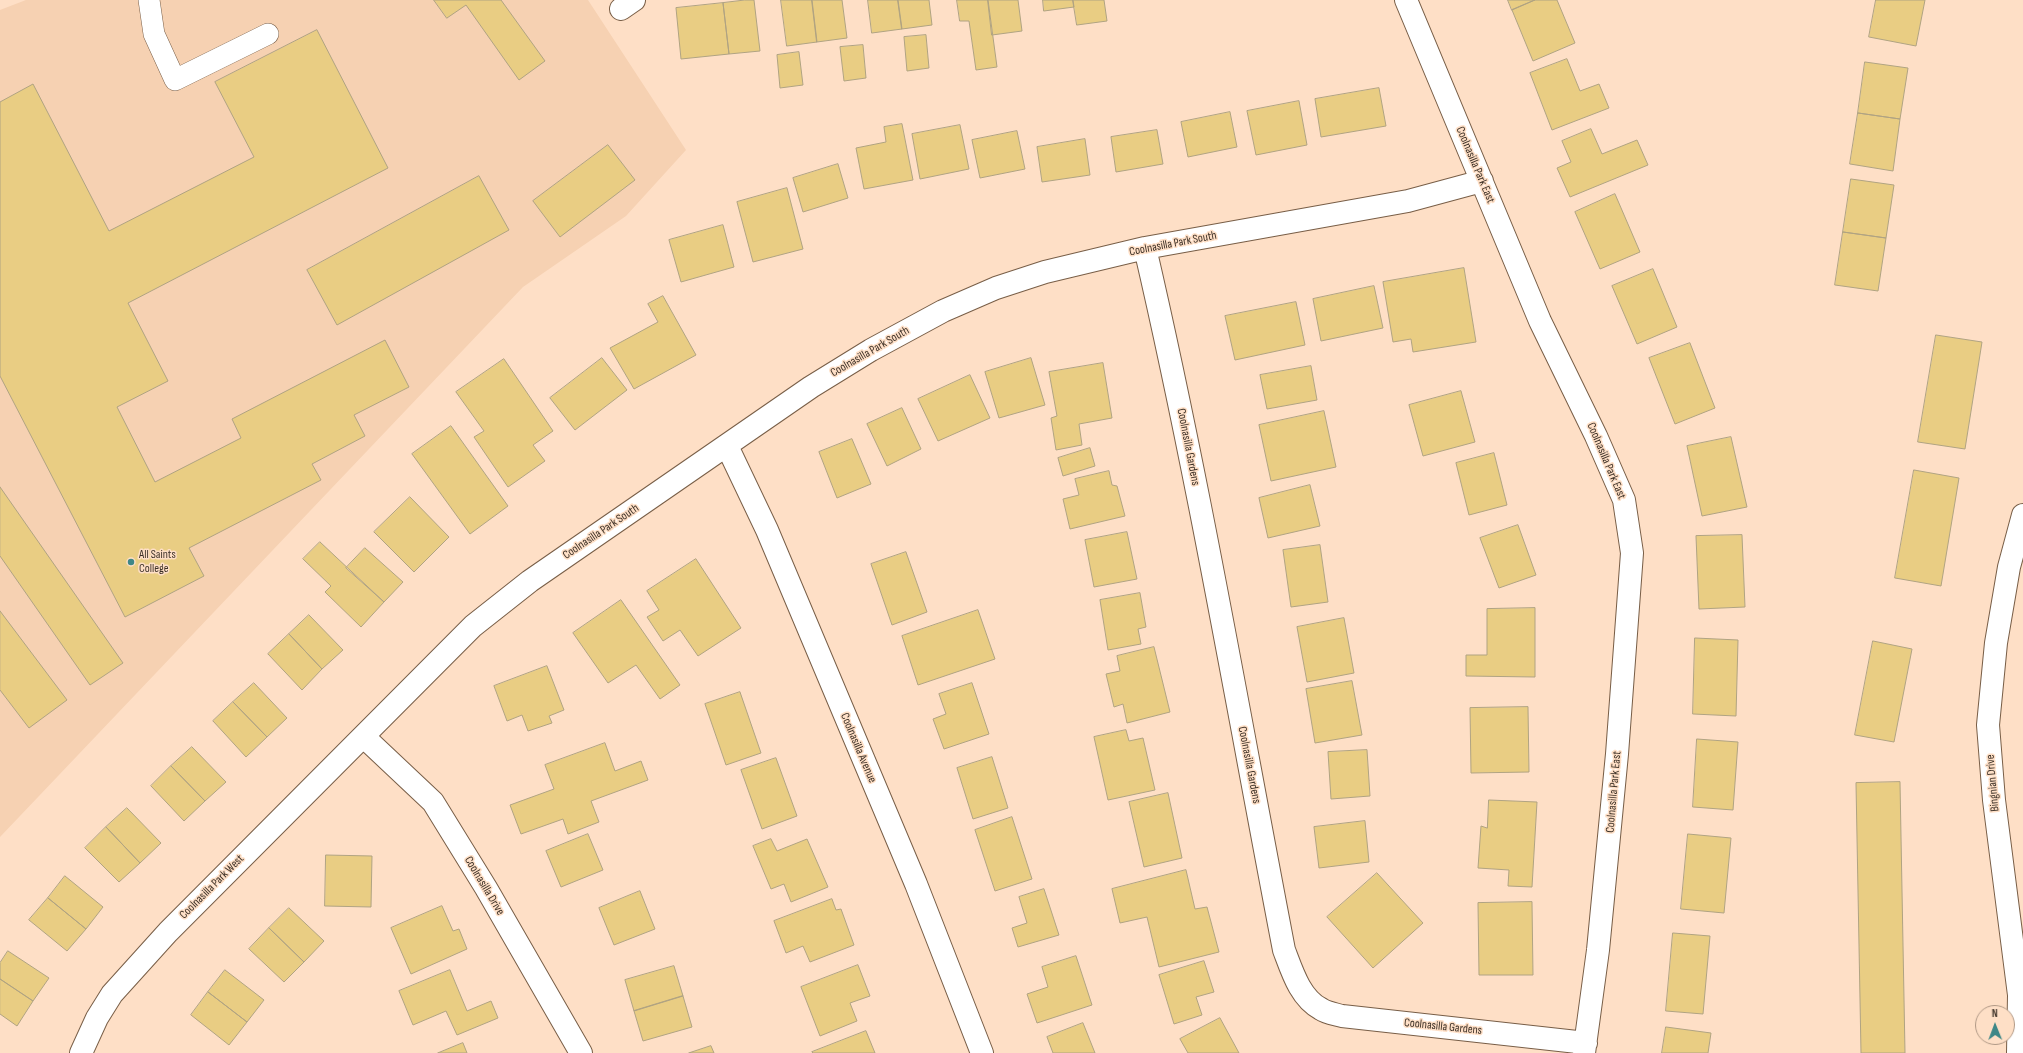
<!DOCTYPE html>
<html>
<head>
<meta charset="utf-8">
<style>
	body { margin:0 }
	#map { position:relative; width:2023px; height:1053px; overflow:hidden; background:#fedfc6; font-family:"Sofia Sans Condensed",sans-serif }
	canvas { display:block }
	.north { position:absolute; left:1975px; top:1005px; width:40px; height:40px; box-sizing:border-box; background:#fedfc6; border:1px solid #b19986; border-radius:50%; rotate:359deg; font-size:11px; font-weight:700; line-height:16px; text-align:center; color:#3d3127 }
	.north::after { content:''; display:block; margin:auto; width:14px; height:18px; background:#3e8787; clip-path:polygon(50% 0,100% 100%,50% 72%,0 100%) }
</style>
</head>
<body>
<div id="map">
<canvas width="2023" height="1053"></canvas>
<div class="north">N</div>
</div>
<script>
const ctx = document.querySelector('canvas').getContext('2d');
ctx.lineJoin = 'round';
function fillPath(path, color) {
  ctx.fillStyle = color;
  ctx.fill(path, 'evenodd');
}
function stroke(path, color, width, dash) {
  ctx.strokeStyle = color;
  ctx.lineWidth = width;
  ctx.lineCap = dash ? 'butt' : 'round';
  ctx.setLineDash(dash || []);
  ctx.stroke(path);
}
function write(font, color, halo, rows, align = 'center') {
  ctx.font = font + ' "Sofia Sans Condensed",sans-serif';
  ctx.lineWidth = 3;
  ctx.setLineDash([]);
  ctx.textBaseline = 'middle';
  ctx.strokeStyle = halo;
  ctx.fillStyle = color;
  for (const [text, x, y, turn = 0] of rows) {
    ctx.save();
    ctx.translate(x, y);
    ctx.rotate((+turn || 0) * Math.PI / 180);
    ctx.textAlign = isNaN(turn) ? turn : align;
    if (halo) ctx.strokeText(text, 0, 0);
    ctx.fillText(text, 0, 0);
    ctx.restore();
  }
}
const built = new Path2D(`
	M26,0H588L686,150L626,216L523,287L0,837V10Z`);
const building = new Path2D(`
	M434,0H501L545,61L519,80L466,5L447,18Z
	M745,0H754L760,51L729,54L723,3Z
	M781,0H812L817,42L787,46Z
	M812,0H842L847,38L817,42Z
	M868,0H898L902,29L872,33Z
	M898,0H929L932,25L902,29Z
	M957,0H988L997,67L976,70L969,21H960Z
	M988,0H1018L1022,31L992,35Z
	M1043,0H1073L1074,7L1044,11Z
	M1073,0H1104L1107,21L1077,25Z
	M1508,0H1535L1512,10Z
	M1535,0H1557L1575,43L1533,61L1512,10Z
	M1876,0H1925L1916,46L1869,37Z
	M723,3L729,54L681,59L676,8Z
	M317,30L388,168L128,303L168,381L117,407L155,482L241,438L232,419L385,340L409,387L354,415L365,436L312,464L321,480L189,548L204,576L125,617L0,376V102L33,84L109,231L254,157L215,82Z
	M926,35L929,68L907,71L904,37Z
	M863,45L866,78L844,81L840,47Z
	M799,52L803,85L780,88L777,55Z
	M1567,59L1580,91L1599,84L1609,108L1552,130L1530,73Z
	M1865,62L1908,68L1900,119L1858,113Z
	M1379,88L1386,126L1321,137L1315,99Z
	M1299,101L1307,145L1256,155L1247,111Z
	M1230,112L1237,147L1188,157L1181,122Z
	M1858,113L1900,119L1893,171L1850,164Z
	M902,124L913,180L864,189L856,148L886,142L884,127Z
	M960,125L969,169L920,179L912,134Z
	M1591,129L1602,154L1637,140L1648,165L1570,197L1557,168L1571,162L1562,141Z
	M1157,130L1163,164L1116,172L1111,137Z
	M1017,131L1025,169L980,178L972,140Z
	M1085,139L1090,175L1042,182L1037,147Z
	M608,145L635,180L560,237L533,201Z
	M838,164L848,198L803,212L793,178Z
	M479,176L509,230L337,325L307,270Z
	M1851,179L1894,185L1886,238L1843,232Z
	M787,188L803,249L753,262L737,202Z
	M1615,194L1640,252L1600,269L1575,212Z
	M723,225L734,267L681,282L669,240Z
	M1843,232L1886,238L1878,291L1835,285Z
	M1464,268L1476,342L1413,352L1411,339L1393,342L1383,282Z
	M1653,269L1677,327L1637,344L1612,286Z
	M1374,286L1383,328L1321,341L1313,299Z
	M663,296L696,355L634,389L610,348L658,322L648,304Z
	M1296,302L1305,345L1235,360L1225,316Z
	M1936,335L1982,342L1965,449L1918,442Z
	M1690,343L1715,408L1675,424L1649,358Z
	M602,358L627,390L575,430L550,398Z
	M1031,358L1045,405L999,418L985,372Z
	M504,359L553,431L533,445L545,461L508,487L474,437L484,431L456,392Z
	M1103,363L1112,418L1079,424L1082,445L1056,450L1051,418L1057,416L1049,372Z
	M1311,366L1317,400L1267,409L1260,375Z
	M970,375L990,418L938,441L918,399Z
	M1461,391L1475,442L1423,456L1409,405Z
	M902,408L921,449L887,466L867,424Z
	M1324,411L1336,467L1271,481L1259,425Z
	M451,426L508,506L470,534L412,454Z
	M1731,437L1747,507L1702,516L1687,446Z
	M852,439L871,484L837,498L819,452Z
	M1090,448L1095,466L1063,476L1058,458Z
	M1494,453L1507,505L1469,515L1456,463Z
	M1914,470L1959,478L1941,586L1895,578Z
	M1109,471L1112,485L1117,486L1125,516L1070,529L1063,499L1079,495L1075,479Z
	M1310,485L1320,526L1268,538L1259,498Z
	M0,487L123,663L90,685L0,556Z
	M410,497L449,537L414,572L374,532Z
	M1518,525L1536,575L1499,588L1480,538Z
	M1127,532L1137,579L1094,587L1085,540Z
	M1742,535L1745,607L1699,609L1696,536Z
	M320,542L384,602L361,627L325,592L331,586L303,559Z
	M1320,545L1328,602L1291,607L1283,550Z
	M365,548L403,582L384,602L346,568Z
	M906,552L927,612L892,625L871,564Z
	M696,559L741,628L698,656L680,630L663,641L647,617L659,610L647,591Z
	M1140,593L1146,627L1138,629L1141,644L1108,650L1100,600Z
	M621,600L680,685L660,699L636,665L608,683L573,633Z
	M1535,608V677L1466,676V655H1487V609Z
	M978,610L995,659L918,685L902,636Z
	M0,611L67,700L29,728L0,690Z
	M309,615L343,650L322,669L289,634Z
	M1344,618L1354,673L1307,682L1297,627Z
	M289,634L322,669L302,690L268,654Z
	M1695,638L1738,640L1736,716L1693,714Z
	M1873,641L1912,649L1894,742L1855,735Z
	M1154,647L1170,712L1127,723L1123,704L1114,707L1106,674L1120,671L1117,656Z
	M547,666L564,710L549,716L552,723L528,731L522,715L507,721L494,686Z
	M1352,681L1362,735L1315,743L1306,689Z
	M254,683L287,718L267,737L233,702Z
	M972,683L989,734L944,749L933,719L946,714L939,694Z
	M740,692L761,753L726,765L705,704Z
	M233,702L267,737L246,757L213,721Z
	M1528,707L1529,772L1471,773L1470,708Z
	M1126,730L1129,741L1143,738L1155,790L1108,800L1094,737Z
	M1697,739L1738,742L1733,810L1693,807Z
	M605,743L615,771L641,761L648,780L591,801L599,822L568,834L563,819L521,834L510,805L554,789L545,765Z
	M192,747L226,782L205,801L171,766Z
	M1367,750L1370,796L1331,799L1328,752Z
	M992,757L1008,808L973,819L957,768Z
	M776,758L797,816L762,829L741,770Z
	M171,766L205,801L184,821L151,786Z
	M1900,782L1905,1053H1861L1856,783Z
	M1168,793L1182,858L1144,867L1129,802Z
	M1489,800L1537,802L1532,887L1508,886L1509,870L1478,868L1481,826L1487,828Z
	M127,808L161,843L140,863L106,827Z
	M1012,817L1032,879L995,891L975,830Z
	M1365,821L1369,862L1319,868L1314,827Z
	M106,827L140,863L119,882L85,848Z
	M588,834L603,870L561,887L546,851Z
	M1688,834L1731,838L1724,913L1681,909Z
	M771,839L777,851L807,839L828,887L791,902L784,884L771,889L753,846Z
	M326,855L372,856L371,907L325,906Z
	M1186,870L1195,909L1207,907L1219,952L1159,967L1147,917L1120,923L1112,889Z
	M1377,873L1423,923L1373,968L1327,917Z
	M65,876L103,907L86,929L48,898Z
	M1044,889L1059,935L1018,947L1012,928L1027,923L1019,897Z
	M640,891L655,929L614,945L599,908Z
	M48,898L86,929L67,951L29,920Z
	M832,899L836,910L841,909L854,945L810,962L803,946L786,953L774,921Z
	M1532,902L1533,975H1479L1478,903Z
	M442,906L453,931L459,929L467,949L411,974L391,928Z
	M289,908L324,941L304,962L269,928Z
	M269,928L304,962L284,982L249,949Z
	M1673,933L1710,936L1703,1014L1666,1011Z
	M8,951L49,978L33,1001L0,979V963Z
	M1076,956L1092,1005L1037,1023L1027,994L1048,987L1042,967Z
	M1204,961L1214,992L1196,997L1202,1015L1174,1024L1159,975Z
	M858,965L870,996L850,1003L857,1021L820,1036L801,987Z
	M674,966L683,996L634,1011L625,980Z
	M225,970L264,1000L247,1022L208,992Z
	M450,970L467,1011L491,1001L498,1018L457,1035L446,1011L413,1025L399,991Z
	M0,979L33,1001L17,1026L0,1014Z
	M208,992L247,1022L229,1045L191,1015Z
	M683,996L692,1027L643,1041L634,1011Z
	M1220,1018L1239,1053H1188L1180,1039Z
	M1083,1023L1095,1053H1053L1047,1037Z
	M1666,1027L1711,1033L1708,1053H1662Z
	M866,1031L875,1053H813L812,1052Z
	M463,1043L467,1053H438Z
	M711,1046L714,1053H689Z`);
const service = new Path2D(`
	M149,0L154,34L175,80L268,34`);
const minor = new Path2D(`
	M1406,0L1540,321L1596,436L1624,500L1632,553L1617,754L1598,950L1584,1053
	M621,9L634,0
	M1145,248C1199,481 1239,716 1284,950C1292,971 1300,998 1321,1009C1327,1013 1335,1014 1342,1016L1586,1043
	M727,446L767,530L916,884L982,1053
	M364,737L433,802L486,888L581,1053
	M81,1053L97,1018L112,994L168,932L473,626L530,581L811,387L871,350L943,311L996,288L1045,272L1145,248L1408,201L1482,181
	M2018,1053L2019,995L1994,800L1988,725L1996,643L2009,567L2023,515`);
const markers = [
	[131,562,4,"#3e8787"]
];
const streetNames = [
	["Coolnasilla Park East",1475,165,67],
	["Coolnasilla Park South",1173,244,-11],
	["Coolnasilla Park South",870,352,-30],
	["Coolnasilla Gardens",1188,447,79],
	["Coolnasilla Park East",1606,461,67],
	["Coolnasilla Park South",601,532,-34],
	["Coolnasilla Avenue",858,748,67],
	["Coolnasilla Gardens",1249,765,79],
	["Bingnian Drive",1993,783,-95],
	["Coolnasilla Park East",1614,792,-85],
	["Coolnasilla Drive",484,886,59],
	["Coolnasilla Park West",212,887,-45],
	["Coolnasilla Gardens",1443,1027,6]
];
const poiNames = [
	["All Saints",139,555],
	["College",139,569]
];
fillPath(built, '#f6d1b2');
fillPath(building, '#e9cd83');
stroke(building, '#b0a382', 1);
stroke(service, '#785e47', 22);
stroke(minor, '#785e47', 24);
stroke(service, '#fff', 21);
stroke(minor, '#fff', 22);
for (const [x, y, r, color] of markers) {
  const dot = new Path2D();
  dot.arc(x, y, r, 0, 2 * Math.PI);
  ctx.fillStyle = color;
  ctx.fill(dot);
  stroke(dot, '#fedfc6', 1.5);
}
write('12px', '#3d3127', '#fedfc6', streetNames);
write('12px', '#3d3127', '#fedfc6', poiNames, 'left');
</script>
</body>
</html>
